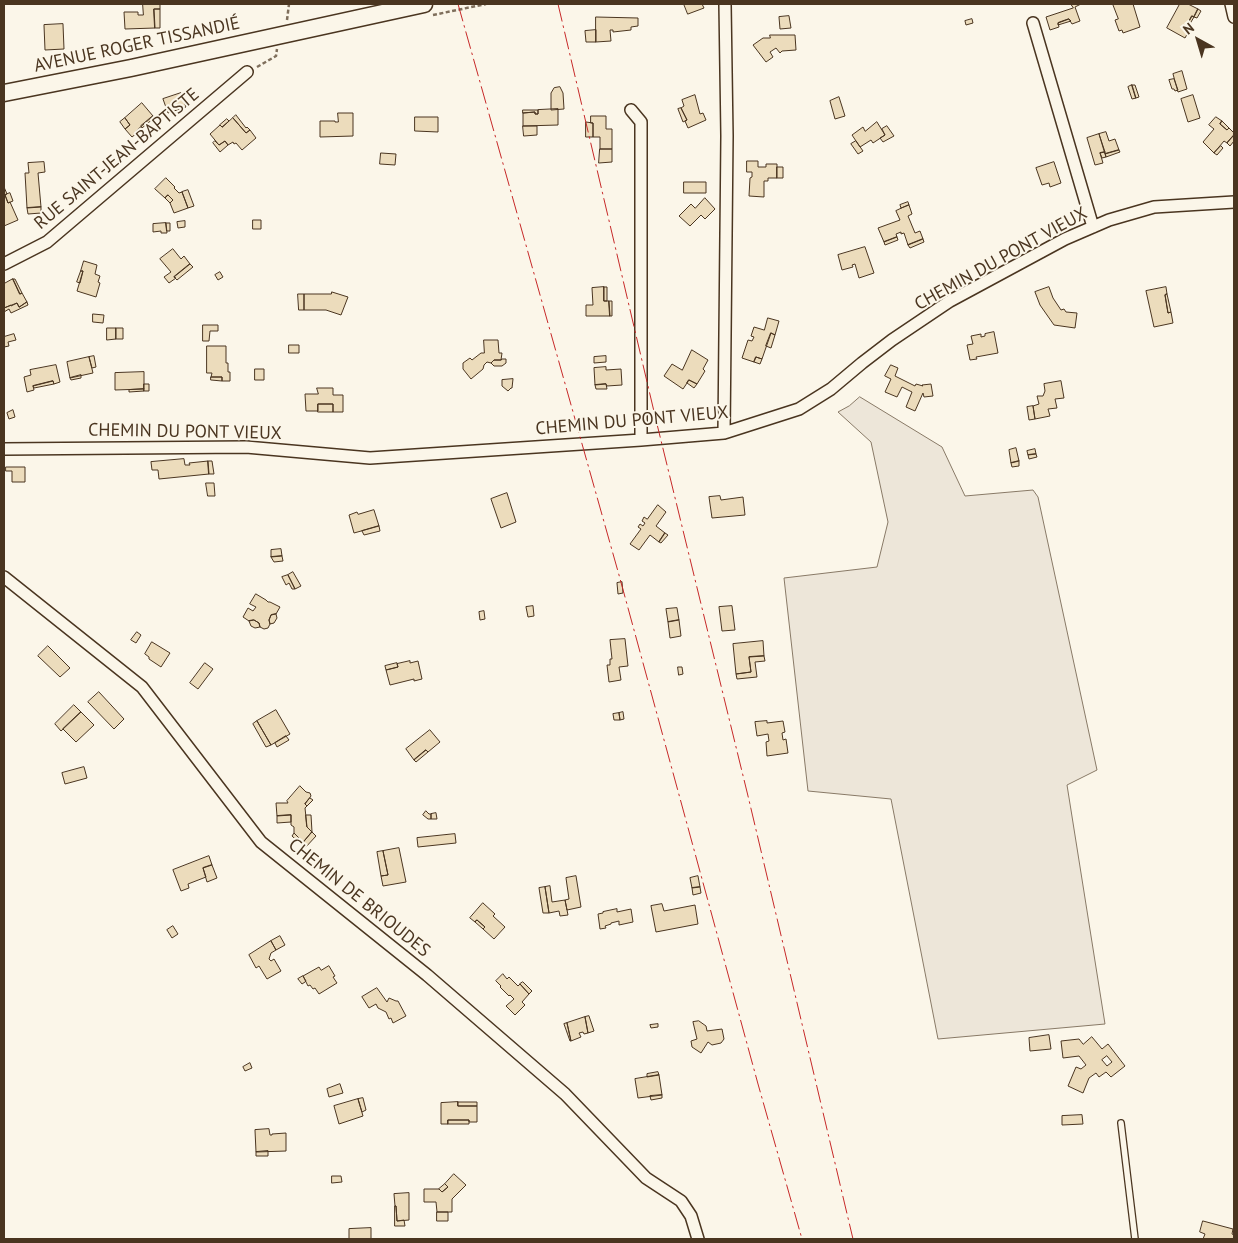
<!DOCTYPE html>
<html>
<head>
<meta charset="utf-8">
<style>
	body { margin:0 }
	#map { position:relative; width:1238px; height:1243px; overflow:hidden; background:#fbf6e9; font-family:"PT Sans",sans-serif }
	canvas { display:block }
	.frame { position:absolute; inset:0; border:5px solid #4a3520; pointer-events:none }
	.north { position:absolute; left:1173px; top:15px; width:50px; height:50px; -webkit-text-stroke:4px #fbf6e9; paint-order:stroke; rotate:321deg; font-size:14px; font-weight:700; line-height:20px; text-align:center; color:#4a3520 }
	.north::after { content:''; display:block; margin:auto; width:18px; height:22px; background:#4a3520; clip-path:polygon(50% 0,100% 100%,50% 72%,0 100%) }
</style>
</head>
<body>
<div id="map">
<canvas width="1238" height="1243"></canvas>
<div class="frame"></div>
<div class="north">N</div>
</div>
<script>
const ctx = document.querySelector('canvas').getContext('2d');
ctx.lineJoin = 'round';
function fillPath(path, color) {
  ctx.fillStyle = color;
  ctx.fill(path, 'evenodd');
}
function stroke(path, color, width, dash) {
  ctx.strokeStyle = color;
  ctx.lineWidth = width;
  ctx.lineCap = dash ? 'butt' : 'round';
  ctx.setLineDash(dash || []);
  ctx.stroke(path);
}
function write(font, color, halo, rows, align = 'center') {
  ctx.font = font + ' "PT Sans",sans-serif';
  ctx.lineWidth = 4;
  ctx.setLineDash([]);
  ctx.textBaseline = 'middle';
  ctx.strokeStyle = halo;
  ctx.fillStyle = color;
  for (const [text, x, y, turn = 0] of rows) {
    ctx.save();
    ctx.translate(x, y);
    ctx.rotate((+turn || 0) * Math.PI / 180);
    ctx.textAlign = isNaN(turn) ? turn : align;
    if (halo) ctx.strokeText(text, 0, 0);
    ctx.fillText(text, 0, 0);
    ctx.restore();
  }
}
const green = new Path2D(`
	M860,397L942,447L965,496L1033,490L1038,497L1097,770L1067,785L1105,1024L938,1039L891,799L808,791L784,578L877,567L888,522L871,442L838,412L849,406Z`);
const building = new Path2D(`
	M143,4H160V9H154L155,28L125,29L124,12H138V15H143Z
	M684,4H702L704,8L688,14Z
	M1071,4H1081L1075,7L1080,21L1072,24L1069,19L1058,23L1059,27L1050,30L1046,17L1073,8Z
	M1113,4H1133L1140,27L1123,33L1122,30L1119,31L1115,20L1118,19Z
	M1180,4H1188L1198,9L1194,17L1192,16L1186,27L1190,29L1185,38L1167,28Z
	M154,9H160V28H155Z
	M1198,9L1201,11L1197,18L1194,17Z
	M789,16L791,28L780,29L779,17Z
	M1192,16L1194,17L1188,27H1186Z
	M596,17L638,18V26L631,27V30L613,32V30H610L611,41L596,42Z
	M972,19L973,23L966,25L965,21Z
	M1069,19L1071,21L1058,25V23Z
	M63,24L64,49L45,50L44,25Z
	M596,30V42H586L585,31Z
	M770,35H795L796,50L782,51L780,53L776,48L770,52L773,57L766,62L753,45L763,38H770Z
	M1182,71L1187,89L1178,92L1173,74Z
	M1174,79L1178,90L1175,91L1174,89H1172L1169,80Z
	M1132,85L1136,98L1132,99L1128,87Z
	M1132,85H1135L1139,97L1136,98Z
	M560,87L563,93L564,109L551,110V93L554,88Z
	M181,93L186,107L168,113L163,99Z
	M695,95L700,114L703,113L706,120L688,128L685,121L687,120L681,108L684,106L682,100Z
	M1193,95L1200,118L1188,122L1181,99Z
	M839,97L845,116L835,119L830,101Z
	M142,103L153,116L136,131L137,133L132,137L125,129L130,125L125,118Z
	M681,108L687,120L683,122L678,109Z
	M558,109V125L523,126V113L535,112V114H538V110Z
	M523,110H538V114H535V112L523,113Z
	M338,113H353V136L320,137V121H335V122H338Z
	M236,115L246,128L247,127L250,130L246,133L233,118Z
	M153,116L154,118L142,128L141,126Z
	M591,116H606V129H612V149H600V137H593V123H591Z
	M415,117H438V132L415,131Z
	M1216,117L1222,121L1220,124L1227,130L1229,128L1234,133V135L1227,143L1224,141L1214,153L1203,142L1214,129L1209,125Z
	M125,118L130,125L125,129L120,122Z
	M233,118L246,133L250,130L256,138L242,150L236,143L234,144L233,142L228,145L225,141L219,145L210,134L220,125L222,127Z
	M227,119L229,121L222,127L220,125Z
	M1222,121L1229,128L1227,130L1220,124Z
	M586,122L593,123V137H586Z
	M877,122L885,135L873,143L871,140L860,147L852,135L863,127L865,131Z
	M523,126H537V135L524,136Z
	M887,126L894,136L883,142L880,138L885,135L882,129Z
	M1106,132L1109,141L1115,139L1119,150L1105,154L1099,134Z
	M1099,134L1105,152L1100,153L1103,163L1095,165L1087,138Z
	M1234,135V141L1230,146L1227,143Z
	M215,141L219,145L225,141L228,145L220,152L213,143Z
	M856,141L863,151L858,154L851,144Z
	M1221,146L1223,148L1217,155L1214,153Z
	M600,149H612V162L599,163Z
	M1119,150L1120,152L1106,157L1105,154Z
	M1105,152L1106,157L1102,158L1100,153Z
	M381,153L396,154L395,165L380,164Z
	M747,161H758V167H766V164H777V178H768V181H764V197L749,196L750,178L752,177V172H747Z
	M44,162L45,172L38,173L41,207L27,208L25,173H29L28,163Z
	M1054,162L1061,183L1050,187L1049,183L1042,185L1036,168Z
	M777,167H783V178H777Z
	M166,178L175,187L174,188L179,193L182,192L188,208L174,213L170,203L173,200L168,195L165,198L155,189Z
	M684,182H706V193H684Z
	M4,187L7,194L5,195L8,203L10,202L18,220L4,226Z
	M188,190L194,206L188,208L182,192Z
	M10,193L13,201L8,203L5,195Z
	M168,195L173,200L170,203L165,198Z
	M705,198L715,209L705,219L701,215L690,226L679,216L691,204L695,208Z
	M908,202L909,205L901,208L900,205Z
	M909,205L912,214L908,216L915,233L920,231L923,239L908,245L904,233L901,234V232L896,234L897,237L884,242L878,228L900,220L896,211Z
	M41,207V213L28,214L27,208Z
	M253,220H261V229H253Z
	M185,221V227L178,228L177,222Z
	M166,223H170V231H167Z
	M166,223L167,233H161V231L153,232V224Z
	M897,237L898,240L885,245L884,242Z
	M923,239L924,242L910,248L908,245Z
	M865,247L874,273L859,278L855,264L852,265L853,267L842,270L838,255Z
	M173,249L181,259L184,256L190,264L174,277L176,278L169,283L164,277L171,272L160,259Z
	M84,261L97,265L95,274L100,276L98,282L100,283L96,297L77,291L83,271H81Z
	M190,264L193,267L177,280L174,277Z
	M81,271H83L80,283L77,282Z
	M220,272L223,277L218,280L215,275Z
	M13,279H15L22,293L20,294Z
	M13,279L20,294L22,293L27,302L19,307L17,303L4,308V284Z
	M604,287H607V301H604Z
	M604,287V301H609L610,316H586V305H593L592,288Z
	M1049,287L1053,298L1061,310L1064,309L1066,312L1077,313L1075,328L1054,325L1040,305L1035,292Z
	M1166,287L1167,294L1165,295L1168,313L1171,312L1173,323L1154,327L1146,291Z
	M332,292L348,297L341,315L326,310H304V294H331Z
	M298,294H304V310H299Z
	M1167,294L1171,312L1168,313L1165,295Z
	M609,301H612V316H610Z
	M27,302L28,305L11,313L9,309L4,312V308L11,305V306L17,303L19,307Z
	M93,314L104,315L103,323L93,322Z
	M768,318L779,321L775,335L771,333L762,359L756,357L754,362L742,358L748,340L752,341L754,337L751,336L754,327L764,330Z
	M203,325H218V331H210L209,341H203Z
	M107,328H116V339L107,340Z
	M116,328H123V339H116Z
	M994,332L998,353L976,357L977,359L970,360L967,345L973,344L971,336L981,334V337L985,336V334Z
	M771,333L775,335L771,348L766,346Z
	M14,334L16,340L8,342L9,346L4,347V337Z
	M484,340H498L499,353H502L501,360H494L491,363L487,362L484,365L483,369L471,379L463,369V363L470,358L472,360L481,353H484Z
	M289,345H299V353H289Z
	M207,346H226V363H228V372H230V381H222V377H211L212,373H207Z
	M692,350L708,360L703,369L705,371L697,384L689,380L683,389L664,376L672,364L682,370Z
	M94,356L96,367L92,368L89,357Z
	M606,356V362L594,363V357Z
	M89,357L93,373L70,378L67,362Z
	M756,357L762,359L760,364L754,362Z
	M502,359H506V363L502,366H494L491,363L494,360H501Z
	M56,365L60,382L54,384L53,381L33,386L34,390L27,392L24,377L31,375L30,370Z
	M891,365L898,368L895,376L915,386L916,384L923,386L922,385L931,384L933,396L924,397L923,393L915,411L906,407L912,392L902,387L897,397L885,392L891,379L885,376Z
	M606,367V370L621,369L622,385L607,386L606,384L595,385L594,368Z
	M255,369H264V380H255Z
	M144,372V389L115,390V373Z
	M81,375V378L71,380L70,378Z
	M211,377H222V381L211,380Z
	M513,379L512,388H511L508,391L502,386V380Z
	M689,380L697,384L694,388L687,383Z
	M53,381L54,384L34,388L33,386Z
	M1061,381L1064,398L1055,399L1057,408L1048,409L1050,416L1035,419L1033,406L1039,404L1037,396H1043L1045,391L1044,384Z
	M144,384H149V391H144Z
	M606,384L607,389H596L595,385Z
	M317,388H333V395H343V412H333V404H318V411H306L305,394H318Z
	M144,389V391L129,392V390Z
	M318,404H333V412H318Z
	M1033,406L1035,419L1029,420L1027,407Z
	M13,410L15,417L9,419L7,413Z
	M1016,448L1019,461L1011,463L1009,450Z
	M1035,449L1036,454L1028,455L1027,451Z
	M1036,454L1037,457L1029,459L1028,455Z
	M184,459L185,465H190L189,463L208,461L209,474L159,479L158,470H152L151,462Z
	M208,461H212L214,474H209Z
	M1019,461V466L1012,467L1011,463Z
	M6,467H25V482H12V471H6Z
	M206,483H214L215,496H208Z
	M507,493L516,522L501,528L491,499Z
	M720,496L721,500L743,497L745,515L712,518L709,497Z
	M658,505L666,512L656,526L665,533L659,542L650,535L639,550L630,544L641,529L638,527L640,524L643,526L645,523L642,521L644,517L647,519Z
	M374,510L379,526L354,533L349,515L357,512L358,514Z
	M379,526L380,531L364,535L362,531Z
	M665,533L668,535L661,543L659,542Z
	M281,549L282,556L271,557V550Z
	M282,556L283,561L274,562L271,557Z
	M293,572L301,586L295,589L288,575Z
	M288,575L295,589H292L289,583L286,585L282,577Z
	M622,582L623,593L618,594L617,583Z
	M256,594L266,600L268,602H270L280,607L276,614L271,615L269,620L270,624L268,628L264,629L260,627L259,623L254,620L249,621L243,617L248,608L253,611L256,607L250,604Z
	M533,606L534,616L528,617L526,607Z
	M732,606L735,630L722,631L719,607Z
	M677,608L679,620L668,622L666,609Z
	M484,611L485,619L480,620L479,612Z
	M276,614L277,618L274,623L270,624L269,620L271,615Z
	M254,620L259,623L260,627L255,628L251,626L249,621Z
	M679,620L681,636L670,638L668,622Z
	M137,632L141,635L136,643L131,640Z
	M625,639L628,666L619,667L621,680L609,682L607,665H610V659H612L610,640Z
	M763,641L764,656L749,657L751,672L736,674L733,644Z
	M152,642L170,653L161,667L149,659V657L145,654Z
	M48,646L70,668L60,677L38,656Z
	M764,656L765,661L755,662L757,677L737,679L736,674L751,672L749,657Z
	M410,661V663L418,661L422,679L414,681V679L390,685L386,670L398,667L397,664Z
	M205,663L213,669L198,689L190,683Z
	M397,663L398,667L386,670L385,666Z
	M678,667H682L683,674L679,675Z
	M99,692L124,719L114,729L88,702Z
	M74,705L81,712L61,731L55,724Z
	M276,710L290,734L271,745L257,721Z
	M81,712L94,725L76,742L63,729Z
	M623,712L624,719L620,720L619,713Z
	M619,713L620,720H614L613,714Z
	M257,721L271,745L266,747L253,724Z
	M767,721V723L783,721L785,732L782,733L783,740L786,739L788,753L767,756L766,742L769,741L768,734L757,736L755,722Z
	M430,730L440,742L428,752L426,750L414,760L406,749Z
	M286,736L289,740L277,747L275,743Z
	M426,750L428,752L416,762L414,760Z
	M84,767L87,778L65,784L62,773Z
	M300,786L306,792L310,793L311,796L305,804L307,806L305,808L307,827L312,832L303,842L294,833V827L291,825V815L277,816L276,803H288L287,801Z
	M310,798L313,800L307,806L305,804Z
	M426,811L429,814H431V819H428L423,815Z
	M436,813L437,819H431V814Z
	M291,815V822L277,823V816Z
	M306,815H311L312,832L307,827Z
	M312,832L316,836L305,848L292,836L294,833L303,842Z
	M455,834L456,843L418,847L417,838Z
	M399,848L406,882L383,886L381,876L388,875L383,851Z
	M383,851L388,875L381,876L377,852Z
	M209,856L212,865L203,868L206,877L188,884L189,888L181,891L173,870Z
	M212,865L217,878L207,882L203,868Z
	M576,876L581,907L567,910L565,900L569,899L566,878Z
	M698,876L700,887L692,888L690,878Z
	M550,886L552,902L565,900L568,915L560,916L559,911L549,913L545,887Z
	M545,887L549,913H543L539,888Z
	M700,887L701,893L693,895L692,888Z
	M483,903L495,914L493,916L505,927L494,939L483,929L485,927L477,920L475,922L470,918Z
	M662,904L664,911L695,905L698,924L656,932L651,906Z
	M617,909V912L631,909L633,922L619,925V921L611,923V924L605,926L606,928L600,929L598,914L603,913V912Z
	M477,920L485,927L483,929L475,922Z
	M173,926L178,934L172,938L167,930Z
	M280,936L285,945L276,950L271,941Z
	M271,941L276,950L271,953L269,959L271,961L274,959L281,971L267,979L259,966L256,968L249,955Z
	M329,966L335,976L333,977L337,983L319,994L315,988L313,989L310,985L308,986L303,976L319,967L321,970Z
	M503,974L507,979L509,977L518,986L520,984L529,994L522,1002L525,1005L515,1015L506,1006L514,999L510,995L509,996L500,987L501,986L496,981Z
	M303,976L306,981L305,982L302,984L298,979Z
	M523,982L532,991L529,994L520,984Z
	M377,988L387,1002L389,998L396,1001H398L406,1016L393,1023L391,1018L389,1019L386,1012L378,1008L376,1004L369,1008L362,997Z
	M589,1016L594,1031L588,1033L585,1017Z
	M585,1017L588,1033L584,1034L583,1032L579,1033L581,1037L571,1041L567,1023Z
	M699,1021L706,1026L707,1031L722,1029L724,1039L721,1043L712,1045L708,1042L701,1053L692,1047L691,1041L697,1039L693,1022Z
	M567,1023L571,1041H570L564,1024Z
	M658,1024V1027L651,1028L650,1025Z
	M1049,1035L1051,1049L1030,1051L1029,1038Z
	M1092,1037L1102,1049L1108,1044L1125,1066L1111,1077L1106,1072L1099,1077L1096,1073L1089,1078L1083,1093L1068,1086L1076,1067L1081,1069L1086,1065L1079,1056L1063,1058L1061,1041L1079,1039L1083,1044ZM1107,1056L1112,1062L1107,1066L1102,1060Z
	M250,1063L252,1068L245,1071L243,1067Z
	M658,1072L659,1075L647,1077V1074Z
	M659,1075L662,1095L638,1098L635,1079Z
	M340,1084L343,1093L329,1097L327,1089Z
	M662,1095V1098L651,1100L650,1096Z
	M363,1098L366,1110L362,1112L358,1099Z
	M358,1099L363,1116L339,1124L334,1106Z
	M458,1102H477V1106H458Z
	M458,1102V1106H477V1122H469V1120H448V1124H441V1103Z
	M1082,1115L1083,1124L1062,1125V1116Z
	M448,1120H469V1124H448Z
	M269,1129L270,1135H272V1134L286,1133V1151L256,1152L255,1130Z
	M268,1151V1156H256V1152Z
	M454,1174L466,1185L452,1199V1212H437L436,1202H424V1189H439L442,1192L448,1187L445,1184Z
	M332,1176H341L342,1182L332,1183Z
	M445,1184L448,1187L442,1192L439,1189Z
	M409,1193V1220L397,1221L396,1206H395L394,1194Z
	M395,1206H396L397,1221L404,1220L405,1226H395Z
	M437,1212H448V1221H437Z
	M1203,1221L1233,1229L1232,1234L1234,1235V1239H1203L1205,1234L1200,1232Z
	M371,1228V1239H349V1229Z`);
const path = new Path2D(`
	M433,15L486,4
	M287,20L289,4
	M257,67L276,56L277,49`);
const lane = new Path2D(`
	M1121,1123L1135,1239`);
const street = new Path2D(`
	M1231,4L1234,17
	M1033,23L1093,227
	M631,110L641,122V440
	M4,264L47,242L247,72
	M724,433L727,136L725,4
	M4,449L246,447L370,458L641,440L724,433L799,409L831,389L862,363L892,340L950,301L1065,239L1109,220L1154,207L1234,202
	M4,577L142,687L261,842L427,975L565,1094L646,1178L681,1201L691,1216L698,1239`);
const secondary = new Path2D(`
	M4,93L131,68L424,4`);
const power = new Path2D(`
	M458,4L619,575L758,1084L802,1239
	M558,4L656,420L748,796L853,1239`);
const streetNames = [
	["AVENUE ROGER TISSANDIÉ",137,45,-12],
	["RUE SAINT-JEAN-BAPTISTE",117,159,-40],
	["CHEMIN DU PONT VIEUX",1001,259,-29],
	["CHEMIN DU PONT VIEUX",632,421,-5],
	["CHEMIN DU PONT VIEUX",185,432,1],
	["CHEMIN DE BRIOUDES",359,898,39]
];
fillPath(green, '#ede6d9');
stroke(green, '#887966', 1);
fillPath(building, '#ecdcbc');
stroke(building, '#4a3520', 1);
stroke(lane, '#4a3520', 8);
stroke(street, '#4a3520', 14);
stroke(secondary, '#4a3520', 19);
stroke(path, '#7f6f5c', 2.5, [4, 2.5]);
stroke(lane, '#fbf6e9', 5.5);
stroke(street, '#fbf6e9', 11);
stroke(secondary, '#fbf6e9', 16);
stroke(power, '#c62828', 1, [18, 4, 2.5, 4]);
write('18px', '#4a3520', '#fbf6e9', streetNames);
</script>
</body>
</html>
